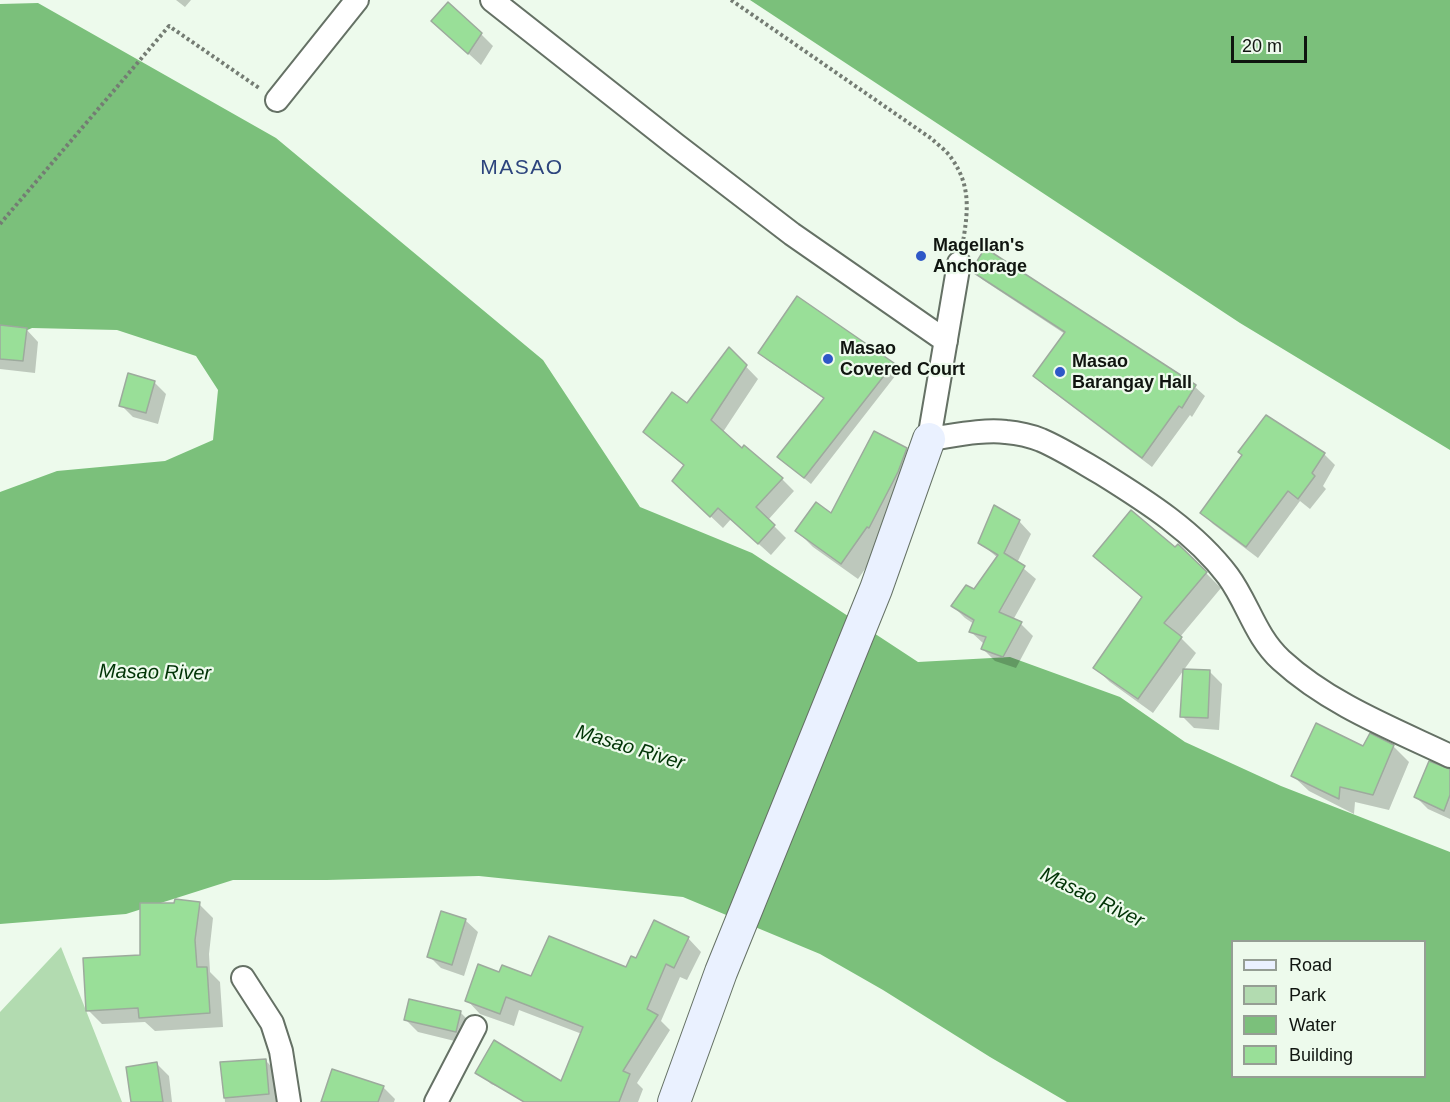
<!DOCTYPE html>
<html>
<head>
<meta charset="utf-8">
<style>
	body { margin:0 }
	#map { position:relative; width:1450px; height:1102px; overflow:hidden; background:#edfaec; font-family:Helvetica,sans-serif }
	canvas { display:block }
	.legend { position:absolute; left:1231px; top:940px; width:195px; height:138px; box-sizing:border-box; background:#edfaec; border:2px solid #959e94; margin:0; padding:8px 10px; list-style:none; font-size:18px; color:#101510 }
	.legend li { display:flex; align-items:center; gap:12px; height:30px }
	.legend b { width:30px; border:2px solid #959e94 }
	.scale { position:absolute; left:1231px; top:36px; width:76px; height:27px; box-sizing:border-box; border:3px solid #101510; border-top:0; padding-left:8px; font-size:18px; line-height:21px; white-space:nowrap; color:#101510; -webkit-text-stroke:4px #edfaec; paint-order:stroke }
</style>
</head>
<body>
<div id="map">
<canvas width="1450" height="1102"></canvas>
<ul class="legend">
<li><b style="height:8px;background:#eaf1ff"></b>Road</li>
<li><b style="height:16px;background:#b2dbb0"></b>Park</li>
<li><b style="height:16px;background:#7bc07b"></b>Water</li>
<li><b style="height:16px;background:#99df98"></b>Building</li>
</ul>
<div class="scale">20 m</div>
</div>
<script>
const ctx = document.querySelector('canvas').getContext('2d');
ctx.lineJoin = 'round';
function fillPath(path, color) {
  ctx.fillStyle = color;
  ctx.fill(path, 'evenodd');
}
function stroke(path, color, width, dash) {
  ctx.strokeStyle = color;
  ctx.lineWidth = width;
  ctx.lineCap = dash ? 'butt' : 'round';
  ctx.setLineDash(dash || []);
  ctx.stroke(path);
}
function write(font, color, halo, rows, align = 'center') {
  ctx.font = font + ' Helvetica,sans-serif';
  ctx.lineWidth = 4.5;
  ctx.setLineDash([]);
  ctx.textBaseline = 'middle';
  ctx.strokeStyle = halo;
  ctx.fillStyle = color;
  for (const [text, x, y, turn = 0] of rows) {
    ctx.save();
    ctx.translate(x, y);
    ctx.rotate((+turn || 0) * Math.PI / 180);
    ctx.textAlign = isNaN(turn) ? turn : align;
    if (halo) ctx.strokeText(text, 0, 0);
    ctx.fillText(text, 0, 0);
    ctx.restore();
  }
}
const green = new Path2D(`
	M61,947L122,1102H0V1012Z`);
const water = new Path2D(`
	M750,0H1450V450L1240,323Z
	M38,3L276,138L543,360L640,507L752,553L918,662L1010,657L1120,697L1185,742L1281,786L1450,852V1102H1067L990,1057L883,990L820,954L683,897L479,876L327,880H233L126,914L0,924V492L57,471L165,461L213,440L218,390L196,356L117,330L32,328L0,342V4ZM1232,942H1424V1076H1232Z`);
const shadow = new Path2D(`
	M176,0H191L185,7Z
	M445,32L481,34L493,46L481,65Z
	M985,250L1195,387L1205,396L1192,417L1190,415L1152,467L1045,386L1035,376L1065,334L983,280L973,271Z
	M0,326L26,329L38,342L35,373L0,369Z
	M729,349L758,379L723,432L742,450L782,479L794,491L768,520L786,538L771,555L731,519L723,528L686,493L685,467L645,432L687,405Z
	M760,353L893,364L899,371L811,484L786,463L824,399L767,360Z
	M154,382L166,394L158,424L133,417L121,405Z
	M906,449L922,465L884,542L858,579L813,547L797,531L832,516Z
	M1324,454L1335,465L1323,486L1326,489L1310,509L1300,501L1258,558L1213,524L1202,513Z
	M1019,521L1031,534L1017,563L1036,579L1013,620L1021,624L1033,636L1016,668L995,661L983,649L984,644L971,632L974,624L965,618L953,606L974,591L998,558L979,542Z
	M1095,556L1206,573L1221,588L1180,637L1196,653L1153,713L1110,682L1095,668L1143,599Z
	M1210,672L1222,684L1219,730L1194,728L1182,716Z
	M1393,746L1409,762L1389,810L1355,802L1354,814L1309,791L1293,776L1363,748Z
	M1450,771V819L1428,809L1416,797Z
	M199,904L213,918L209,954L210,972L220,982L223,1027L155,1031L145,1022L102,1024L88,1010Z
	M465,920L478,932L464,976L441,968L429,956Z
	M688,938L701,952L687,980L680,977L661,1021L670,1030L637,1083L643,1089L638,1102H535L491,1084L478,1071L562,1083L582,1034L519,1010L514,1026L480,1014L467,1000L500,974L532,978L627,969L636,960Z
	M460,1012L472,1024L467,1044L418,1032L406,1020Z
	M265,1060L277,1072L278,1102H225L222,1064Z
	M157,1064L169,1076L172,1102H133Z
	M383,1087L395,1099L394,1102H323Z`);
const building = new Path2D(`
	M448,2L482,33L468,54L431,21Z
	M985,248L1196,385L1182,408L1179,406L1142,458L1033,376L1065,332L971,271Z
	M797,296L894,363L804,478L777,457L824,398L758,353Z
	M0,325L27,328L23,361L0,359Z
	M729,347L747,365L711,420L742,448L744,445L783,478L756,507L775,525L758,544L718,508L710,517L672,481L684,465L643,432L672,392L687,403Z
	M128,373L155,381L146,413L119,406Z
	M1266,415L1325,453L1312,473L1315,476L1298,499L1288,491L1246,547L1200,513L1242,455L1238,452Z
	M874,431L907,448L898,472L869,528L867,527L841,564L795,531L816,502L831,513Z
	M994,505L1020,520L1004,553L1025,566L999,612L1022,622L1003,657L981,649L986,637L969,632L974,620L951,606L966,585L974,589L998,555L978,543Z
	M1131,510L1175,547L1178,544L1207,572L1164,623L1182,637L1138,699L1093,668L1142,597L1093,556Z
	M1183,669L1210,670L1208,718L1180,717Z
	M1316,723L1363,746L1370,733L1394,745L1373,795L1340,787L1339,799L1291,776Z
	M1429,761L1450,769V795L1444,811L1414,797Z
	M175,899L200,902L195,940L197,967H207L210,1013L139,1018L138,1008L86,1011L83,958L140,955V903H174Z
	M441,911L466,919L452,965L427,957Z
	M654,920L689,937L674,968L666,964L647,1009L658,1015L623,1071L630,1074L619,1102H524L475,1073L494,1040L561,1081L583,1027L506,997L500,1014L465,1001L478,964L499,972L502,965L531,976L549,936L626,967L631,956L636,958Z
	M409,999L461,1011L456,1032L404,1020Z
	M266,1059L269,1094L224,1098L220,1062Z
	M157,1062L163,1102H131L126,1067Z
	M332,1069L384,1086L378,1102H321Z`);
const path = new Path2D(`
	M731,0L932,139C938,145 947,151 952,159C971,186 968,211 963,242
	M0,224L169,26L259,88`);
const street = new Path2D(`
	M492,0L676,145L792,234L946,341
	M277,100L357,0
	M959,263L929,439C952,436 983,429 1006,432C1017,433 1031,436 1041,440C1062,449 1082,462 1101,473C1146,501 1195,532 1228,576C1248,603 1255,636 1281,660C1329,704 1391,728 1450,756
	M243,978L272,1023L281,1051L289,1102
	M436,1102L475,1027`);
const secondary = new Path2D(`
	M674,1102L721,972L876,589L929,439`);
const markers = [
	[921,256,6,"#2e58c7"],
	[828,359,6,"#2e58c7"],
	[1060,372,6,"#2e58c7"]
];
const poiNames = [
	["Magellan's",933,246],
	["Anchorage",933,267],
	["Masao",840,349],
	["Covered Court",840,370],
	["Masao",1072,362],
	["Barangay Hall",1072,383]
];
const waterNames = [
	["Masao River",155,673,1],
	["Masao River",630,748,17],
	["Masao River",1092,898,26]
];
const quarterNames = [
	["MASAO",522,168]
];
fillPath(green, '#b2dbb0');
fillPath(water, '#7bc07b');
fillPath(shadow, '#0003');
fillPath(building, '#99df98');
stroke(building, '#9daa9d', 1.5);
stroke(street, '#657165', 26);
stroke(secondary, '#657165', 34);
stroke(path, '#747c73', 4, [3, 3]);
stroke(street, '#fff', 22);
stroke(secondary, '#eaf1ff', 32);
for (const [x, y, r, color] of markers) {
  const dot = new Path2D();
  dot.arc(x, y, r, 0, 2 * Math.PI);
  ctx.fillStyle = color;
  ctx.fill(dot);
  stroke(dot, '#edfaec', 2);
}
write('bold 18px', '#101510', '#edfaec', poiNames, 'left');
write('italic 20px', '#013406', '#edfaec', waterNames);
ctx.letterSpacing = '1.5px';
write('21px', '#2c447d', '#edfaec', quarterNames);
ctx.letterSpacing = '0px';
</script>
</body>
</html>
